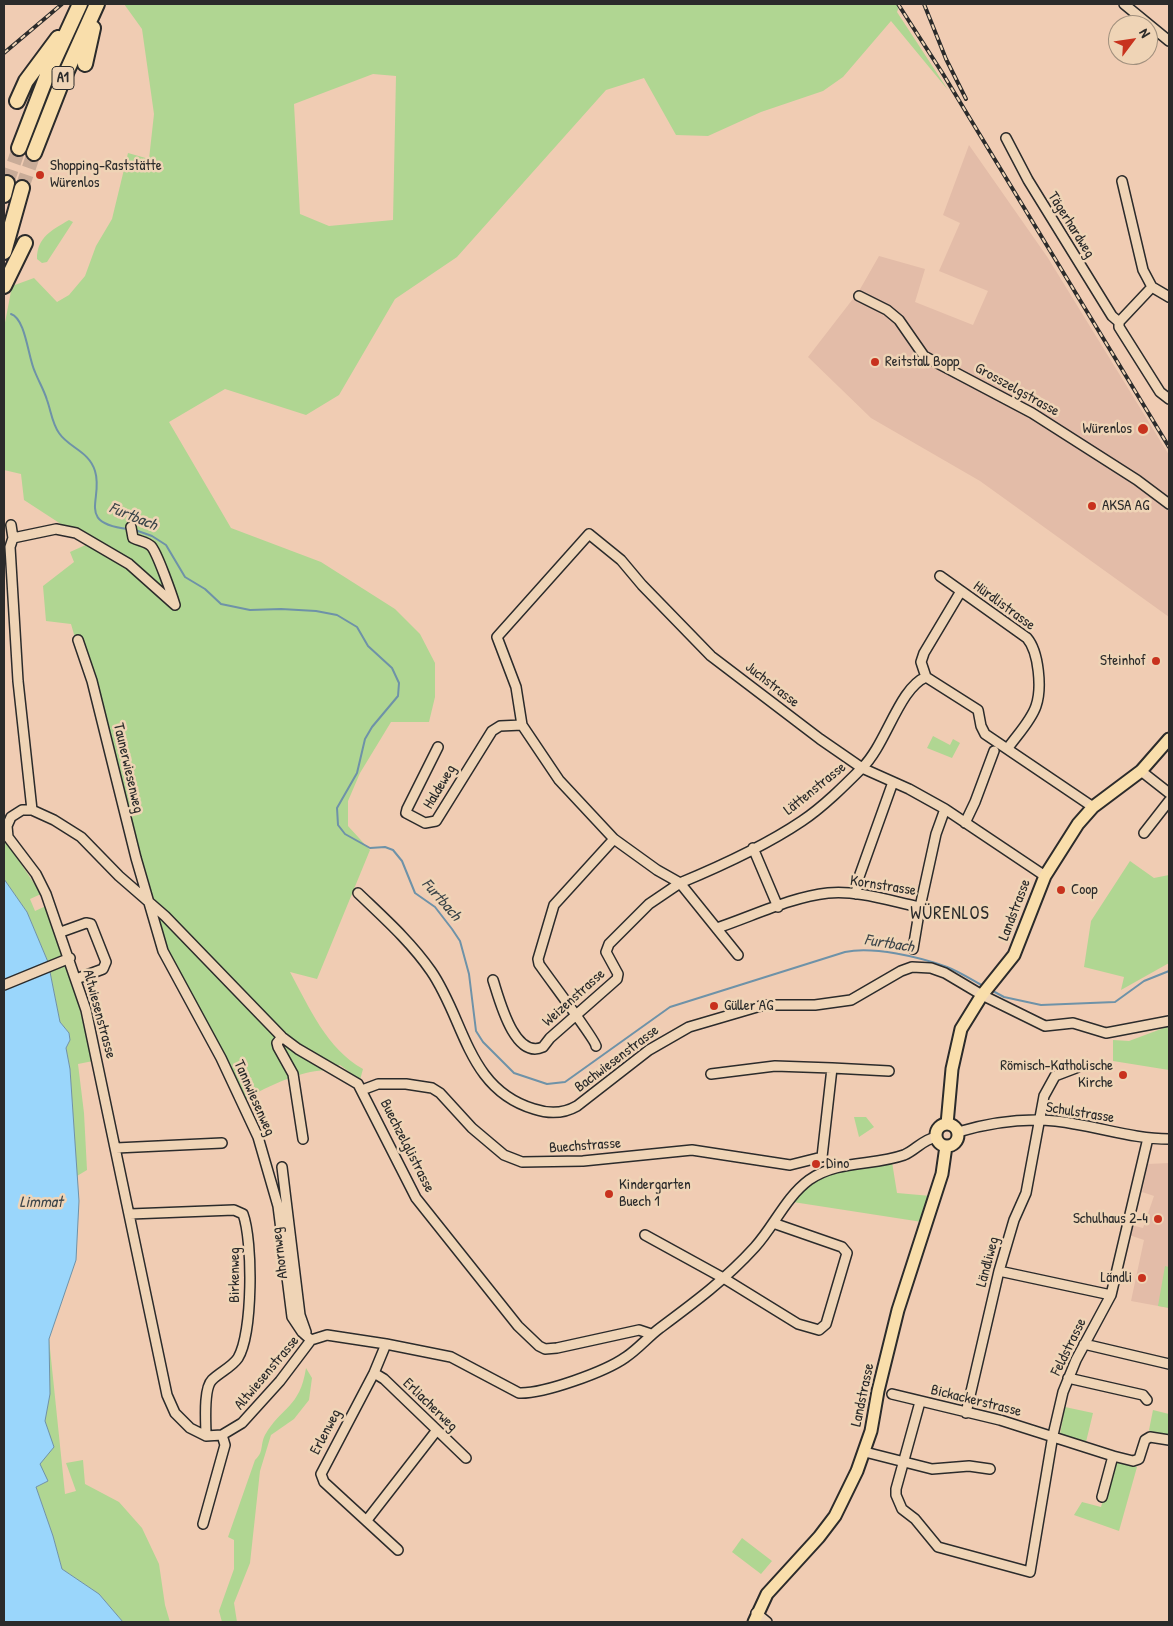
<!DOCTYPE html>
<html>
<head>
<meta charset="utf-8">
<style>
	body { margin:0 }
	#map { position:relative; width:1173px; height:1626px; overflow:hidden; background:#f0ccb3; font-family:"Patrick Hand",sans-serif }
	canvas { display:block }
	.frame { position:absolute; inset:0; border:5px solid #2b2b2b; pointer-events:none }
	.north { position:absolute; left:1108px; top:15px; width:50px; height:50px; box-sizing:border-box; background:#efd4b6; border:1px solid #a1907e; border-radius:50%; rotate:59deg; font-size:14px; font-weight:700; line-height:20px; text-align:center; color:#2b2b2b }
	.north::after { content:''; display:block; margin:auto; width:18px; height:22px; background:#c8321e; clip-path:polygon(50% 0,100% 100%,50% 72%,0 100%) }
</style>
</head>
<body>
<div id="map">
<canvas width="1173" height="1626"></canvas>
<div class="frame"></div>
<div class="north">N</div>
</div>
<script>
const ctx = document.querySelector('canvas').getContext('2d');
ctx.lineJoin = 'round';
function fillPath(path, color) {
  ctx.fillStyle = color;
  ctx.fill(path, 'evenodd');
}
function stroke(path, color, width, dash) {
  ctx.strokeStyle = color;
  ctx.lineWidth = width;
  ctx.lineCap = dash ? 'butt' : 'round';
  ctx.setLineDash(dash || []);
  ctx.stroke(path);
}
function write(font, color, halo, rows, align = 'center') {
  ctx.font = font + ' "Patrick Hand",sans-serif';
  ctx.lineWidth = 5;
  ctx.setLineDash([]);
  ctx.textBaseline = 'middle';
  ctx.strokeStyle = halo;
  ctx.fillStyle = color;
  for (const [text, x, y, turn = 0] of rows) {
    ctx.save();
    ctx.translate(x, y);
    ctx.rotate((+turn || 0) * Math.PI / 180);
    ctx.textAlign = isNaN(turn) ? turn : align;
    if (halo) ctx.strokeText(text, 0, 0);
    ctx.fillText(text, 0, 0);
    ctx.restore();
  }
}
const built = new Path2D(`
	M969,145L1048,258L1169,455V617L980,481L871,418L808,357L859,291L879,256L925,269L915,302L973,325L988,291L939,271L960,223L943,215Z
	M1169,1163V1308L1131,1301L1144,1240L1129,1235L1131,1225L1143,1228L1154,1196L1142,1192L1148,1164Z`);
const green = new Path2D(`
	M124,4H900L897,12L948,90L891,21L843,77L823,91L761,112L708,136L676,135L644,78L606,90L457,257L395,299L339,395L306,415L225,389L169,422L231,528L321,562L395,609L420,634L435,663V697L429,722H391L360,773L348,801V826L370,850L317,979L290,972C309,1007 327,1049 363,1069L360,1080L340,1065C328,1071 318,1070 306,1073C285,1078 260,1090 242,1102L170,968L71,624L46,621L43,586L74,562L70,552L90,543L24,500L21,474L4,470V328L12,286L34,278L57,302L69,295L85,276L96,246L112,219L128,153L149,159L154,114L142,29ZM373,74L396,76L393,220L329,226L300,214L294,104Z
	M69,220L73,222L47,262L42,263L37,259C37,237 52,230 69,220Z
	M933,736L950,745L953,739L960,743L952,758L927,748Z
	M4,838L41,894L30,899L35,911L46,906L77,999L93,1061L78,1064L84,1113L87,1170L77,1176L70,1069L66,1048L70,1040L69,1033L60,1022L48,962L27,912L4,879Z
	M1130,861L1154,878L1169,875V963L1121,990L1124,977L1084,967L1091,921Z
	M1169,1026V1070L1113,1061V1040L1129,1041Z
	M854,1117H866L874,1127L859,1137Z
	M892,1162L897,1193L931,1196L922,1222L793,1202C821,1169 852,1169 892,1162Z
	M1165,1266L1169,1267V1308L1158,1306Z
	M49,1339L65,1494L76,1491L66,1463L83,1460L85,1484L119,1502L142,1528L159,1564L165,1605L170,1622H123L99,1594L62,1569L53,1536L36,1487L48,1481L39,1464L54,1447L44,1421L50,1394Z
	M306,1368L312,1378L309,1400L294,1419L271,1435L260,1471L250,1563L234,1603L237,1622H222L219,1611L234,1569V1540L228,1537L255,1460C264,1452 260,1445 265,1435C281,1407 300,1408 306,1368Z
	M1065,1407L1093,1413L1086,1442L1060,1434Z
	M1153,1410L1169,1414V1437L1151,1433L1149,1430Z
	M1115,1460L1137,1467L1119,1531L1074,1515L1082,1502L1101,1507Z
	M742,1538L772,1561L761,1574L732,1552Z`);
const water = new Path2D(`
	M4,879L27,912L48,962L60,1022L69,1033L70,1040L66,1048L70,1069L79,1201L76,1260L49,1339L50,1394L45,1421L54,1447L40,1464L48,1481L36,1487L53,1536L62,1569L99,1594L123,1622H4Z`);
const stream = new Path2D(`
	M11,314C26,319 28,358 35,372C39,382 44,390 47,400C51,411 52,423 59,433C69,448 89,451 95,471C104,499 75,523 128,529
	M135,530L152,536L166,545L185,577L205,589L221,604L250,610L281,609L316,611L337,615L357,627L368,646L392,668L399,683L398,696L372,727L365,739L357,773L337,808L338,825L345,834L370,848L385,847L393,850L402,861L415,893L435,907L452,929L460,941L469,974L476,1031L483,1042L514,1073L547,1084L565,1082L670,1007L845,952C873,946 920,957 947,967C960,972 972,980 985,987
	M991,990L1004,997L1041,1005L1115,1002L1144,981L1169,971`);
const highwayTunnel = new Path2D(`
	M7,183L19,148
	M22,188L34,153`);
const minor = new Path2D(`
	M1124,4L1169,41
	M1006,138L1028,180L1112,316L1119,322
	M1122,181L1143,270L1152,287L1169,297
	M859,296L887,310L899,320L924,356L1032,413L1137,480L1169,504
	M1119,322V327L1160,392L1169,399
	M1119,322L1152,287
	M11,525L13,538L10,547L18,681L32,810
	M131,527L133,538C139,541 147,542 151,546C157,552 172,595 175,605
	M13,538L56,529L76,533L129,564L175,605
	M940,576L1027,638C1039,652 1042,689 1036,706C1031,721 1017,735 1008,748
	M78,640L92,681L136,858L163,951L221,1058L258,1137L278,1206L292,1317L302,1332L311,1340
	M926,677L921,662L924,653L961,591
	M438,747L407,809L406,813L425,823L436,821L492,731L500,726L522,725
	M1141,771L1169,793
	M965,823L975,802L994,751
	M1144,833L1169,801
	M753,848L778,907
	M1045,876L945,809L909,789L862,768L820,739L711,656L642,585L621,560L589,534L497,637L516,687L522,725L559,780L614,839L657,870L680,883C721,866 765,846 802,821C823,807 844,786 862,768C886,745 899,688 926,677L978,710L981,726L985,734L1093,807
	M358,893C384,918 411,942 431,971C465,1020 467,1089 534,1109C549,1114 563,1114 577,1106L649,1050L689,1027L764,1005H815L851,1000L901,971L912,967L931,968L945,973L982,995L1045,1026L1073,1023L1106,1033L1169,1021
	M856,894L859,877L893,782
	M717,928C753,916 791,897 828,893C858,890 890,901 920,907L936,834L945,809
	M61,932L86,923L91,924L106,962L103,969L76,979
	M913,949L920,907
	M493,980C499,998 514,1060 543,1047L550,1038L617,979L618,974L606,952L609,944L649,904L680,883L738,955
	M4,985L70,958
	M282,1037L277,1043L278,1047L293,1074L303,1139
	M596,1046C595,1039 547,976 539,964L538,959L554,905L614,839
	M711,1074L775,1066L832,1068
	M362,1090L378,1084H406L432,1088L440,1093L472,1128L504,1155L522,1162L583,1161L692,1150L790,1165L822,1157
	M958,1132C996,1121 1036,1116 1075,1124C1106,1129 1137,1139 1169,1139
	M116,1148L222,1143
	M822,1157L832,1068L889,1071
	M282,1167L300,1315L306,1332
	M130,1214L234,1210L243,1214C253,1241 253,1333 238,1358C232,1367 220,1372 212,1380C203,1389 206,1423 206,1436
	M645,1235L725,1279L798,1324L819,1330L826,1324L847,1253L842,1247L773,1223
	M999,1271L1111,1295
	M651,1334L639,1330L557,1348L545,1349L539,1346L518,1326L416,1198L358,1084L298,1049L282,1037L165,916L119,876L81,837L54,820L32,810H22L11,817L7,826L8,837L36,874L46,894L86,1010L167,1395L175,1413L190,1428L206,1436L222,1435L242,1423L280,1381L311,1340L327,1335L386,1344L451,1357L519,1393C543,1394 605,1372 626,1357C638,1349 648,1337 660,1328C695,1302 726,1279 755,1247C774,1226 786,1197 809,1180C837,1160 873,1166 904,1155C916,1150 922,1140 936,1137
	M386,1344L374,1373L321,1474L324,1482L398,1550
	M1084,1344L1169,1364
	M374,1373L384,1379L466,1458
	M1068,1378L1143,1395L1147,1400
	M892,1394L1000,1420L1113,1456L1102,1497
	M920,1402L896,1489V1495L902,1509L915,1519L938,1547L1030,1572L1053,1435L1063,1392L1076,1360L1111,1295L1148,1138
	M966,1413L999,1271L1014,1220L1026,1193L1044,1096L1055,1076L1076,1068
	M865,1452L932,1469L969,1466L990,1469
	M1113,1456L1133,1461L1139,1459L1145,1440L1150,1437L1169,1440
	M367,1520L437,1430
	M203,1524L225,1445L222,1435
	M756,1613L767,1622`);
const major = new Path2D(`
	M947,1124L952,1069L961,1029L982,995L1014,955L1045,876L1078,824L1093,807L1141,771L1169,739
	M936 1135a11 11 0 1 1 22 0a11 11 0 1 1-22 0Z
	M754,1622L767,1594L819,1537L835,1516L857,1471L871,1431L878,1391L898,1310L942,1174L946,1146`);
const highway = new Path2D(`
	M85,64L93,28
	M17,101L26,81L58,38
	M19,148L46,78L80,4
	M34,153L61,84L97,4
	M4,195L7,183
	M4,252L22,188
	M4,286L25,243`);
const rail = new Path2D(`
	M898,4L943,74L1169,447
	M924,4L946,59L966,99
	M4,53L62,4`);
const markers = [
	[40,175,5,"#c8321e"],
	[875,362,5,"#c8321e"],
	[1143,429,6,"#c8321e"],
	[1092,506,5,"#c8321e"],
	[1156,661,5,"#c8321e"],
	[1061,890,5,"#c8321e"],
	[714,1006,5,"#c8321e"],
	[1123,1075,5,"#c8321e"],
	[816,1164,5,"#c8321e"],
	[609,1194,5,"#c8321e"],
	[1158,1219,5,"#c8321e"],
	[1142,1278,5,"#c8321e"]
];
const shields = [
	[63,78,22]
];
const shieldNames = [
	["A1",63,78]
];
const poiNames = [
	["Shopping-Raststätte",50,166],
	["Würenlos",50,183],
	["Reitstall Bopp",885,362],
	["Würenlos",1132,429,"right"],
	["AKSA AG",1102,506],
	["Steinhof",1146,661,"right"],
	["Coop",1071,890],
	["Güller AG",724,1006],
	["Römisch-Katholische",1113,1066,"right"],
	["Kirche",1113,1083,"right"],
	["Dino",826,1164],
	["Kindergarten",619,1185],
	["Buech 1",619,1202],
	["Schulhaus 2-4",1148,1219,"right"],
	["Ländli",1132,1278,"right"]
];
const streetNames = [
	["Tägerhardweg",1071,225,58],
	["Grosszelgstrasse",1017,390,29],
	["Hürdlistrasse",1004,606,36],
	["Juchstrasse",772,685,38],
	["Taunerwiesenweg",128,768,77],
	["Haldeweg",440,787,-59],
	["Lättenstrasse",815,789,-39],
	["Kornstrasse",883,886,9],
	["Landstrasse",1015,910,-69],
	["Weizenstrasse",574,998,-42],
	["Altwiesenstrasse",99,1014,75],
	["Bachwiesenstrasse",617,1059,-37],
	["Tannwiesenweg",254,1098,66],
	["Schulstrasse",1080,1113,9],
	["Buechzelglistrasse",407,1146,63],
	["Buechstrasse",585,1146,-4],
	["Ahornweg",280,1253,-97],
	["Ländliweg",988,1262,-75],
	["Birkenweg",235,1275,-90],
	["Feldstrasse",1069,1347,-64],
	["Altwiesenstrasse",267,1373,-50],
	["Landstrasse",863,1395,-78],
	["Bickackerstrasse",976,1401,14],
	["Erliacherweg",430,1405,44],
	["Erlenweg",326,1432,-62]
];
const waterNames = [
	["Furtbach",133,517,22],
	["Furtbach",441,900,48],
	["Furtbach",889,944,9],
	["Limmat",41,1203]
];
const quarterNames = [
	["WÜRENLOS",950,914]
];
fillPath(built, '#e3bca8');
fillPath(green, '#b0d692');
fillPath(water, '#9ad6fb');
stroke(water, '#6e92a8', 1);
stroke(stream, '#6e92a8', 2);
stroke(highwayTunnel, '#c9ac98', 14, [14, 7]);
stroke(minor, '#2b2b2b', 12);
stroke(major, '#2b2b2b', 15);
stroke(highway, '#2b2b2b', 18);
stroke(minor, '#efd4b6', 9);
stroke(major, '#f9deab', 11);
stroke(highway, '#f9deab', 14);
stroke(rail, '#2b2b2b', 4);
stroke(rail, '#efd4b6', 2, [5.5]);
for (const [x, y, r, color] of markers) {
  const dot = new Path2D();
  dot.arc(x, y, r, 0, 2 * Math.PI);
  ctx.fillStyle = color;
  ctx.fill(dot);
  stroke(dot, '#efd4b6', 2);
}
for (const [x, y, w] of shields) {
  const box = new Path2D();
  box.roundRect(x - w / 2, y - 11.5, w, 23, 4);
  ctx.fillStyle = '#efd4b6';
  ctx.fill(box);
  stroke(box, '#2b2b2b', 1);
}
write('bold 14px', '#2b2b2b', null, shieldNames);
write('15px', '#2b2b2b', '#efd4b6', poiNames, 'left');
write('15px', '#2b2b2b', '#efd4b6', streetNames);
write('italic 16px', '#3c454a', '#efd4b6', waterNames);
ctx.letterSpacing = '1px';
write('18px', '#2b2b2b', '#efd4b6', quarterNames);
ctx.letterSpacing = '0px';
</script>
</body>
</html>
